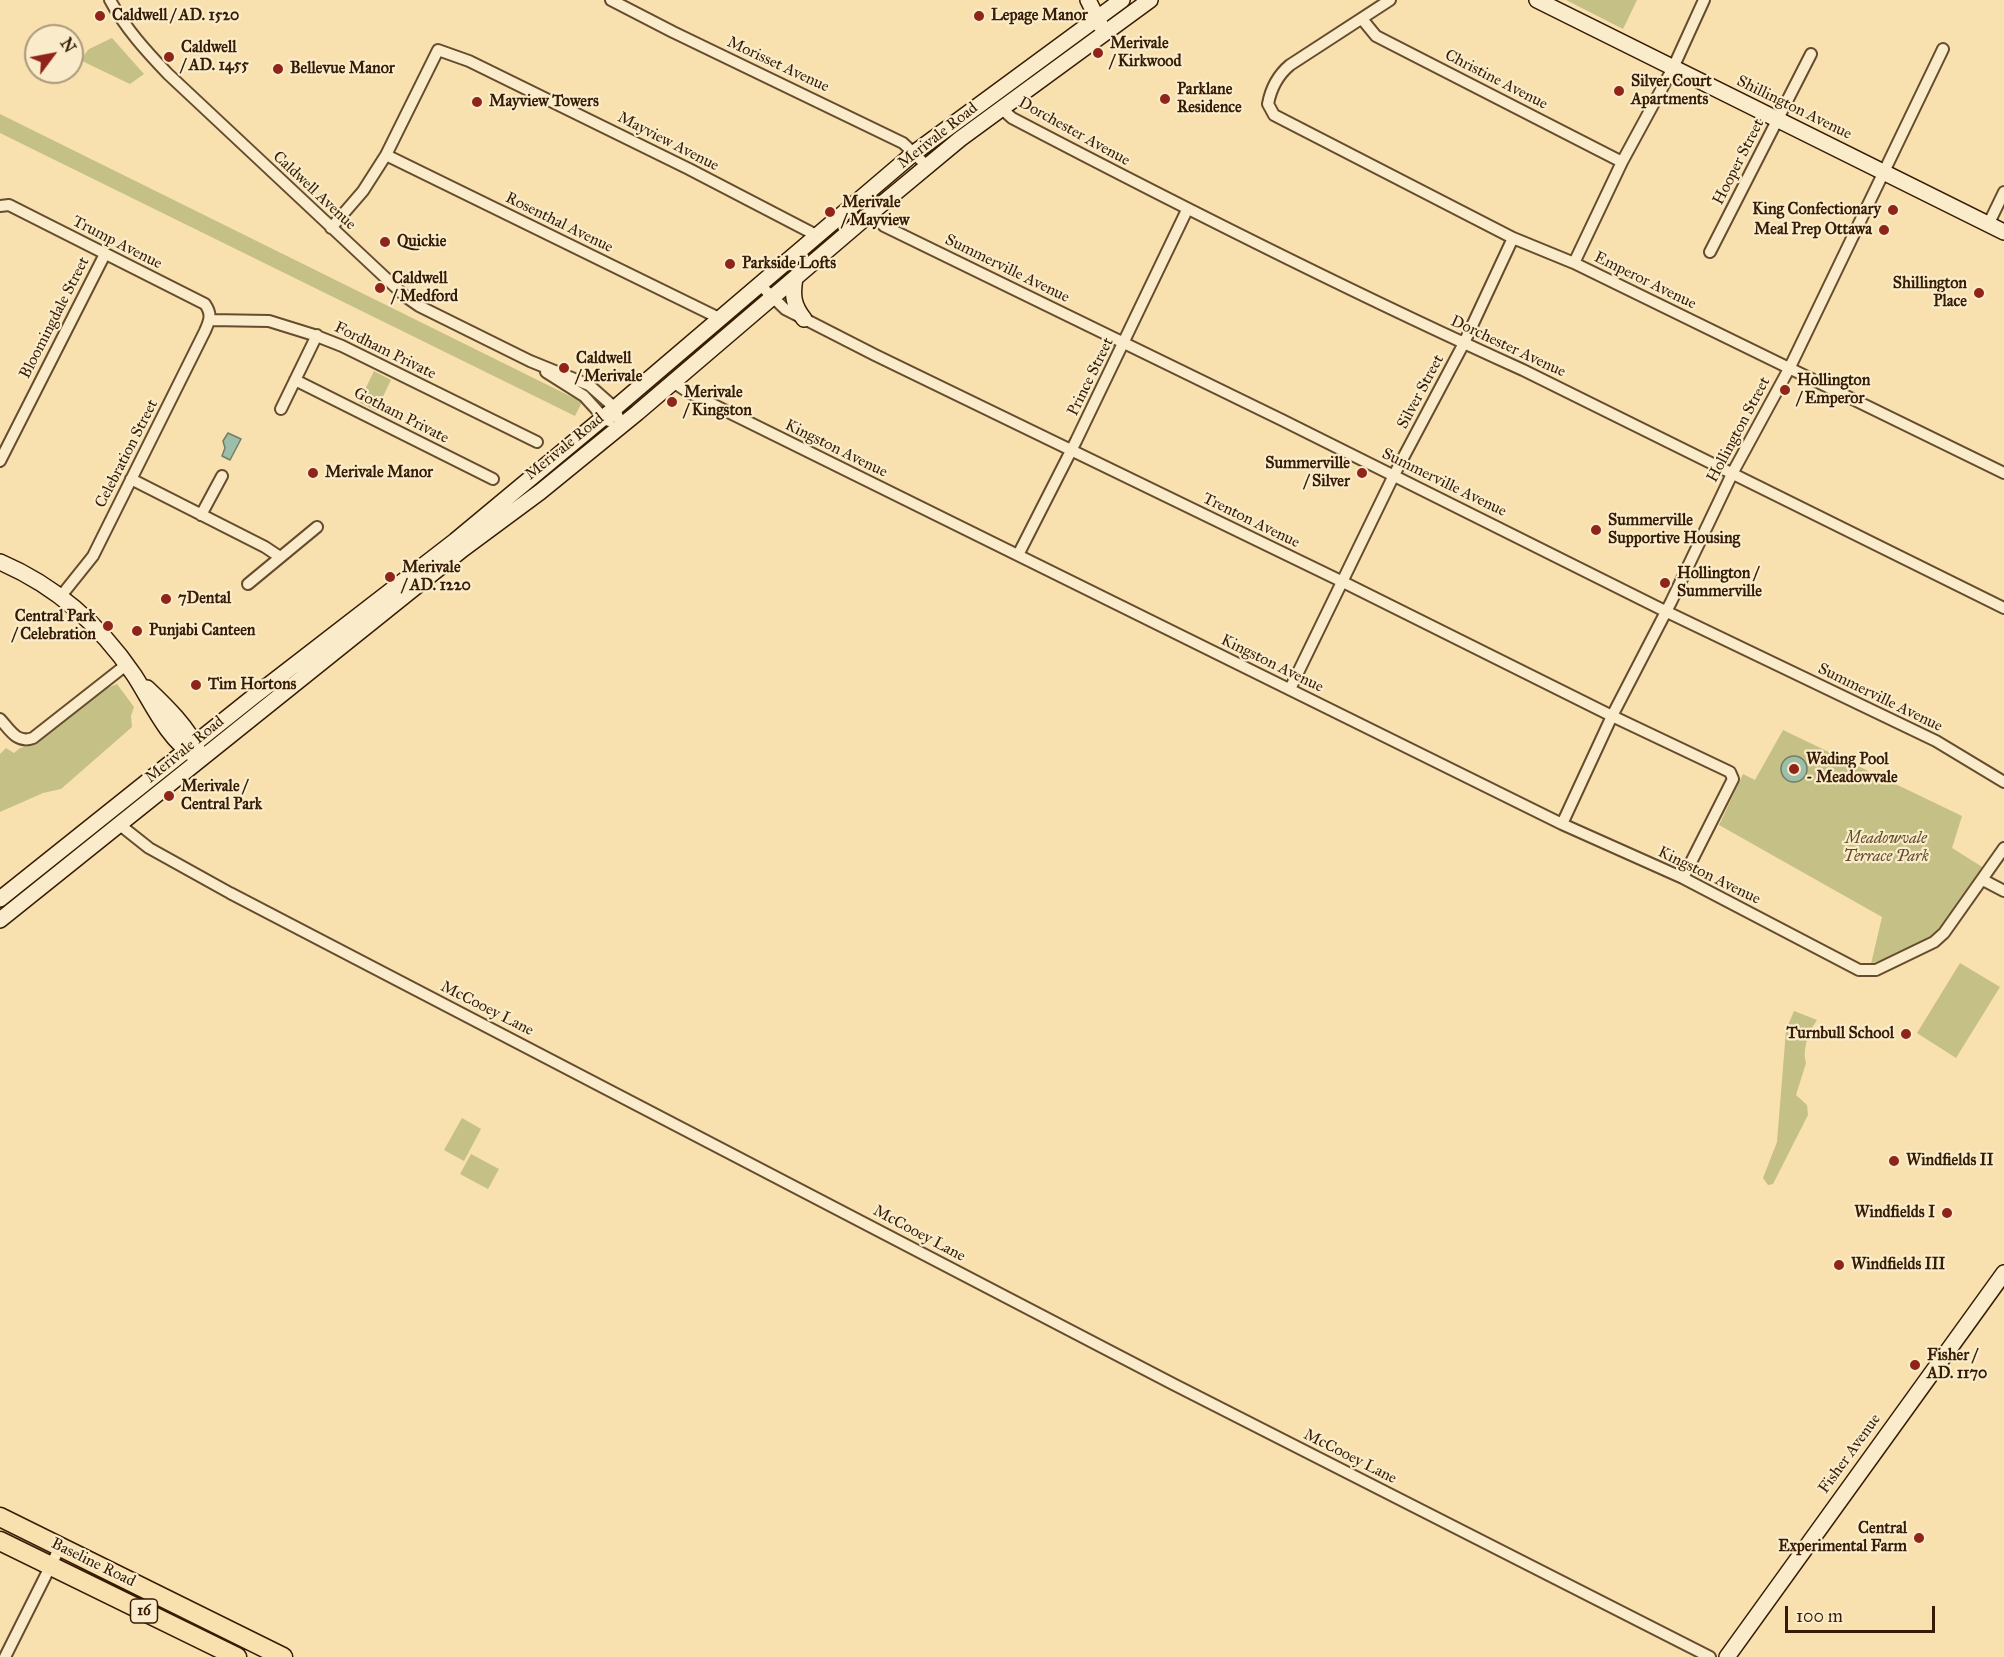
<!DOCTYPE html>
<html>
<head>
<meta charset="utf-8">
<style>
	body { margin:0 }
	#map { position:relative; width:2004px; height:1657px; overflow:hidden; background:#f8e1ae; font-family:"IM FELL Great Primer",serif }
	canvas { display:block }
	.north { position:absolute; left:24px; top:24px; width:60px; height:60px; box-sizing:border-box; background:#faecca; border:2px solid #ac987b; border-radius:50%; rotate:58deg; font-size:16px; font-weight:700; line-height:24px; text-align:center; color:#361b05 }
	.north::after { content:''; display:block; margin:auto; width:21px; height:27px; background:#8f2418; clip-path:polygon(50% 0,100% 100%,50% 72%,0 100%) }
	.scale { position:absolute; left:1785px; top:1606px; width:150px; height:27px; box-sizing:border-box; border:3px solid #361b05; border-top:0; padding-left:8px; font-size:18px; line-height:21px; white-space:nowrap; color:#361b05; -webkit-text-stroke:4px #faecca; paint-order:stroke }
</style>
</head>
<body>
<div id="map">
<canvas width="2004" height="1657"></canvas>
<div class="north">N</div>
<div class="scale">100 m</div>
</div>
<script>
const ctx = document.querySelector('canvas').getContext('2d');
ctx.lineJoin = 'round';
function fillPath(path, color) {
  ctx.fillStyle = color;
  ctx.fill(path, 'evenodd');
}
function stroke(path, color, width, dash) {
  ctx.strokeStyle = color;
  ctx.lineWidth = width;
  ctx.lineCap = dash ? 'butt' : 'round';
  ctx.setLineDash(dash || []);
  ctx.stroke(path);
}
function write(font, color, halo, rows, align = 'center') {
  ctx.font = font + ' "IM FELL Great Primer",serif';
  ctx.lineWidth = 4.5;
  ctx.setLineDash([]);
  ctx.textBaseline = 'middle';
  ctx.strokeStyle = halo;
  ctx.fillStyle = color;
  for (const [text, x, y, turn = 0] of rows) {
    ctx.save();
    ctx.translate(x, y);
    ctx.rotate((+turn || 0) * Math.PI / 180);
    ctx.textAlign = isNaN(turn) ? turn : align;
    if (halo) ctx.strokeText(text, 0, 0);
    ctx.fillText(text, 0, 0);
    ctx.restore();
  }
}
const green = new Path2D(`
	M1566,0H1637L1623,29Z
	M112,38L144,74L130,84L80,60L89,49Z
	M0,114L582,402L575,416L0,133Z
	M374,371L391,380L376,411L359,402Z
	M117,684L134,707L131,716L132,727L61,789L43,793L0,812V754L6,748L14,753L20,748L33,745L107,688Z
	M1783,730L1962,816L1952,848L1984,868C1968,895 1946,927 1918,945C1904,953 1886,958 1871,964L1882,917L1719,825L1743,774L1755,780Z
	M1960,963L2000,987L1956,1058L1917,1033Z
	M1794,1011L1817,1020C1809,1031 1802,1049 1806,1063L1796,1095L1807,1105L1808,1115L1773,1184L1768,1185L1763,1178L1777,1142L1786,1030Z
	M462,1118L481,1129L464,1161L444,1150Z
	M471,1154L499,1169L488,1189L460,1174Z`);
const water = new Path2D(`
	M228,433L241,439L230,460L222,456L225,448L223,441Z
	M1781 769a13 13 0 1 1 26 0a13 13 0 1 1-26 0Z`);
const street = new Path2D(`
	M110,0C125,28 146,51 168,74L406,297L419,306L530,361L589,385L615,408L621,426
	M611,0L673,32L903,143L927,166
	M1390,0L1290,65C1278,75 1271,88 1268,104L1274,115L1513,238L1574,263L2004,473
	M1362,19L1376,36L1622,162
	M1002,109L1012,118C1180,206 1350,292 1523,370L2004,608
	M386,155L719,318
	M0,206L9,205L205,304C212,314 210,320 205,331L93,556L61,596
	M871,213L884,226L1282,420L1665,611L1936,741L2004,782
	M1988,225L2004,192
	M331,228L363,191L386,155L438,50L469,61L689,169L816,235
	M1710,252L1811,54
	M1574,263L1622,162L1673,68L1704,0
	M759,284L785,309L875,355L1343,582L1612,716L1730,772L1733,779L1683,878
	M211,320L269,321L314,335L342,346L537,442
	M546,372L584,396L604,418L609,421
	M295,380L493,479
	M673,382L688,392L722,409L1562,824L1683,878L1859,970H1876L1934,942L1944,933L2004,848
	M281,409L317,335
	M0,461L105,254
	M131,479L265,547L280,557
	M201,515L222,476
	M1018,555L1076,441L1187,210
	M248,584L317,527
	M1290,689L1394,475L1464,343L1513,238
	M0,719C10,730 17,744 33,738L126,665
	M1562,824L1612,716L1671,602L1733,472L1790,367L1943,49
	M120,825L149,848L230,893L1173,1384L1710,1657
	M1983,880L2004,891
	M5,1657L60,1547`);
const secondary = new Path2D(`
	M1088,0L1101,26
	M1537,0L2004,232
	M795,278C792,295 793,305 804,319
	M0,562C56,586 100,625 134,675C151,701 167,739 194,755
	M147,688C164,704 190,729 198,751
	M0,899L253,697L455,541L615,408L914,153L1122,0
	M0,920L463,549L540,492L637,413L871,213L960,139L1150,0
	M1727,1657L2004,1273`);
const primary = new Path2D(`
	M0,1517L283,1657
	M0,1541L237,1657`);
const markers = [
	[100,16,6,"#8f2418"],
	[979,16,6,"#8f2418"],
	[1098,53,6,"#8f2418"],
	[169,57,6,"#8f2418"],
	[278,69,6,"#8f2418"],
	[1619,91,6,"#8f2418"],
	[1165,99,6,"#8f2418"],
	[477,102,6,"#8f2418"],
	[1893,210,6,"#8f2418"],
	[830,212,6,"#8f2418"],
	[1884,230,6,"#8f2418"],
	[385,242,6,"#8f2418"],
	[730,264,6,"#8f2418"],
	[380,288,6,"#8f2418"],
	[1979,293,6,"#8f2418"],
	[564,368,6,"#8f2418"],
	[1785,390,6,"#8f2418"],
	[672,402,6,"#8f2418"],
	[313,473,6,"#8f2418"],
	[1362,473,6,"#8f2418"],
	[1596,530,6,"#8f2418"],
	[390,577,6,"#8f2418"],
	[1665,583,6,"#8f2418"],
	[166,599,6,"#8f2418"],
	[108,626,6,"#8f2418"],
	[137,631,6,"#8f2418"],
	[196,685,6,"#8f2418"],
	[1794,769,6,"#8f2418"],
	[169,796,6,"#8f2418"],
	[1906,1034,6,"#8f2418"],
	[1894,1161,6,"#8f2418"],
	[1947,1213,6,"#8f2418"],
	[1839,1265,6,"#8f2418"],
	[1915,1365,6,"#8f2418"],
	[1919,1538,6,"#8f2418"]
];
const shields = [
	[144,1611,27]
];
const shieldNames = [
	["16",144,1611]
];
const poiNames = [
	["Caldwell / AD. 1520",112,16],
	["Lepage Manor",991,16],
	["Merivale",1110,44],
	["/ Kirkwood",1110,62],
	["Caldwell",181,48],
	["/ AD. 1455",181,66],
	["Bellevue Manor",290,69],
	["Silver Court",1631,82],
	["Apartments",1631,100],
	["Parklane",1177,90],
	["Residence",1177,108],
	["Mayview Towers",489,102],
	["Merivale",842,203],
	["/ Mayview",842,221],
	["King Confectionary",1881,210,"right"],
	["Meal Prep Ottawa",1872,230,"right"],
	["Quickie",397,242],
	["Parkside Lofts",742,264],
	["Caldwell",392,279],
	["/ Medford",392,297],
	["Shillington",1967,284,"right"],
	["Place",1967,302,"right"],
	["Caldwell",576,359],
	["/ Merivale",576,377],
	["Hollington",1797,381],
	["/ Emperor",1797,399],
	["Merivale",684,393],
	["/ Kingston",684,411],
	["Summerville",1350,464,"right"],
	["/ Silver",1350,482,"right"],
	["Merivale Manor",325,473],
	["Summerville",1608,521],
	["Supportive Housing",1608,539],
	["Merivale",402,568],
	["/ AD. 1220",402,586],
	["Hollington /",1677,574],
	["Summerville",1677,592],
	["7Dental",178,599],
	["Central Park",96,617,"right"],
	["/ Celebration",96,635,"right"],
	["Punjabi Canteen",149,631],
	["Tim Hortons",208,685],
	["Wading Pool",1806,760],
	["- Meadowvale",1806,778],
	["Merivale /",181,787],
	["Central Park",181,805],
	["Turnbull School",1894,1034,"right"],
	["Windfields II",1906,1161],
	["Windfields I",1935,1213,"right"],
	["Windfields III",1851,1265],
	["Fisher /",1927,1356],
	["AD. 1170",1927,1374],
	["Central",1907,1529,"right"],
	["Experimental Farm",1907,1547,"right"]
];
const streetNames = [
	["Morisset Avenue",778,65,25],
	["Christine Avenue",1496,80,27],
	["Shillington Avenue",1794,108,26],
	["Dorchester Avenue",1074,132,29],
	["Merivale Road",938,136,-38],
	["Mayview Avenue",668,142,27],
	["Hooper Street",1739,162,-63],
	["Caldwell Avenue",314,191,43],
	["Rosenthal Avenue",559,223,26],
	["Trump Avenue",117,243,27],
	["Summerville Avenue",1007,269,26],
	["Emperor Avenue",1645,281,26],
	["Bloomingdale Street",55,318,-63],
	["Dorchester Avenue",1508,347,25],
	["Fordham Private",385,351,26],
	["Prince Street",1091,377,-64],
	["Silver Street",1421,392,-62],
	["Gotham Private",401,416,27],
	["Hollington Street",1739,430,-62],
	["Merivale Road",565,447,-39],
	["Kingston Avenue",836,449,26],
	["Celebration Street",127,454,-63],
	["Summerville Avenue",1444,483,26],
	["Trenton Avenue",1251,521,26],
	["Kingston Avenue",1272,664,26],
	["Summerville Avenue",1880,698,26],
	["Merivale Road",185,750,-39],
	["Kingston Avenue",1709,876,26],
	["McCooey Lane",487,1009,27],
	["McCooey Lane",919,1234,28],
	["Fisher Avenue",1850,1454,-54],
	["McCooey Lane",1350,1457,27],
	["Baseline Road",93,1563,26]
];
const parkNames = [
	["Meadowvale",1886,839],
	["Terrace Park",1886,857]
];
fillPath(green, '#c5c085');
fillPath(water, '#9dbea8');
stroke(water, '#747d67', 1.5);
stroke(street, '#664c2f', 14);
stroke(secondary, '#361b05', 18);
stroke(primary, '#361b05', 21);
stroke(street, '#faecca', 10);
stroke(secondary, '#faecca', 15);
stroke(primary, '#f8e1ae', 18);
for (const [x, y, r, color] of markers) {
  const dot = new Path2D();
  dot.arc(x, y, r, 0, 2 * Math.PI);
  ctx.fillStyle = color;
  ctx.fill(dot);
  stroke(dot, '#faecca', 2);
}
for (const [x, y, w] of shields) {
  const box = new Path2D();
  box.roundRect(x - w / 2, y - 12, w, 24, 4.5);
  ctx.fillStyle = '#faecca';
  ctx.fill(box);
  stroke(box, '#361b05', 1.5);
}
write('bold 15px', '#361b05', null, shieldNames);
write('bold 16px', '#361b05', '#faecca', poiNames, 'left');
write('16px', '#361b05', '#faecca', streetNames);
write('italic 16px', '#614d2b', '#faecca', parkNames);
</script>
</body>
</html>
